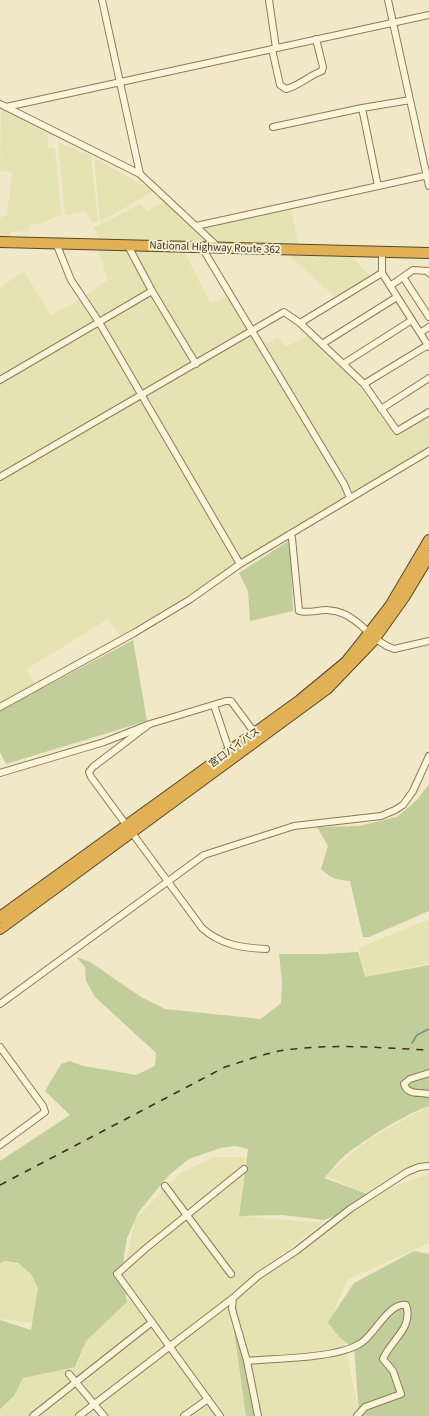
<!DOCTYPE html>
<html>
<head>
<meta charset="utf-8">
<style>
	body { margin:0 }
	canvas { display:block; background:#f0e8c6 }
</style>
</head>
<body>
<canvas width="429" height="1416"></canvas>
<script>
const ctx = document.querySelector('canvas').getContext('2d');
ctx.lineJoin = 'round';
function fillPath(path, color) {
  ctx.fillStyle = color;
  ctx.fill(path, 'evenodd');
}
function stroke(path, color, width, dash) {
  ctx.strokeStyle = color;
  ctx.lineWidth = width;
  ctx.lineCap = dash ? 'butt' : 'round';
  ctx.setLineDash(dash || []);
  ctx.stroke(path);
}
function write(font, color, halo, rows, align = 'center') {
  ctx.font = font + ' Georgia,"Noto Sans JP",serif';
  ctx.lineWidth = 4;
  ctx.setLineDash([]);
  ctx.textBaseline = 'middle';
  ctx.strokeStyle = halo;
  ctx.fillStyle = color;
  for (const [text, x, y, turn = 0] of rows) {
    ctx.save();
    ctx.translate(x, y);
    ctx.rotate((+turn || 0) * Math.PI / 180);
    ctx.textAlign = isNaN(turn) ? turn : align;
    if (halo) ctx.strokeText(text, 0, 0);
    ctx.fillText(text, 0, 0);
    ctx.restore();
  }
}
const farmland = new Path2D(`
	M1,110L48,134V148H55L61,214L43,223L30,224L28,231L11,232L10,237L0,236V217L7,216L12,172L0,171Z
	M58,142L91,156L98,221L92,223L85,211L65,216Z
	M94,158L154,191L100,222Z
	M168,199L208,241L100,239L93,228L140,204L147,211Z
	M291,208L298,244L223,243L199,225Z
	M97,248H183L210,303L228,297L259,349L278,337L286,347L309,335L357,383L395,436L429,415V448L120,636L108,619L27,669L35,684L0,703V288L24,271L50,315L69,306L108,280Z
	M286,252L350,254L372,279L338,300Z
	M429,919V963L362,978L359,948Z
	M429,1106V1163H422L380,1185L371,1194L429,1174V1243L347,1280L329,1322L344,1342L359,1413L356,1416H259L233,1298L370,1195L326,1176L369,1139Z
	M215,1157H245L239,1216L322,1223L228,1296L246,1416H0V1409L14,1396L23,1378L77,1366L86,1341L132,1295L123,1278L135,1220L182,1172Z
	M5,1261L21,1265L33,1277L38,1291L33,1323L0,1319V1263Z`);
const green = new Path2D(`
	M290,540L293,611L250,621L248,591L239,573Z
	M133,640L147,721L6,764L0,752V711Z
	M429,784V911L369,937H363L350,881C337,880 330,878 321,869L328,846L317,827L359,826L397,817L417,800Z
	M358,952L365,977L429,965V1106C405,1114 366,1139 345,1155C337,1162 331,1171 324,1178L370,1195L351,1210L324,1220L282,1215L239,1216L248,1149L235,1146L220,1148L189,1159L169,1175L149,1199L138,1213L127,1238L124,1255L123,1278L127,1302L86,1341L75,1367L23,1378L14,1396L0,1409V1320L31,1330L38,1288L31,1274L18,1263L5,1261L0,1263V1161L70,1115L45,1091L61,1064L70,1061L83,1066L136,1075L155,1066L156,1053L95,997L86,981L85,967L76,957L90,962L141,997L165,1009L261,1019L281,1003L282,981L279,954H323Z
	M414,1251L429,1254V1416H356L359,1413L354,1347C341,1341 336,1334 328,1322L354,1283Z
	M235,1301L260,1416H246L230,1304Z`);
const stream = new Path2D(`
	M412,1043L417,1035L429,1029`);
const minor = new Path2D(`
	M102,0L140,174
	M269,0L276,48
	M388,0L429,186
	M272,49L280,85L286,89C299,86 308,76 322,71L323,67L316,39
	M0,104L140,174L218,247
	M6,107L429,15
	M362,108L378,186
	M273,127L362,108L410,100
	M196,226L429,175
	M56,243L71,280L99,322L240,564
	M127,244L152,291L196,364
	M201,246L344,484L350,498
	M382,251V273L429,347
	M403,277L429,317
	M390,286L413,270L428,271L429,273
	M300,323L382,273
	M420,333L429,327
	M322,344L397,297
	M343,364L412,320
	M0,380L152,291
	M364,384L428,345
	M381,409L429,378
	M0,477L284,312L300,323L364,384L397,431L429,412
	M290,534L292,538L299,611C312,615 325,605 344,614C363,622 374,643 394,649L429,641
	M214,705L229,750
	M0,707L134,633L189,600L240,564L429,451
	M148,725L93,767L89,772L91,777L202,928C221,945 242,948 266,949
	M0,773L104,742L150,724L226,701H231L254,732
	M0,1004L204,855L294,826L381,816L395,810L403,805L413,791L429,756
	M0,1047L43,1106L45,1112L0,1145
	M429,1073L410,1079L404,1084C407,1095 419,1092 429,1094
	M165,1186L231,1274
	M233,1298L232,1309L247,1361L258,1416
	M247,1361C276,1358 337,1359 361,1343C374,1335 389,1302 406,1305C414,1328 390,1341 383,1359L393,1371L401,1394L365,1407L357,1416
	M69,1374L104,1416
	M33,1416L152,1322
	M79,1416L233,1298L258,1276L296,1251L350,1209L407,1172L419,1167L429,1166
	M184,1416L208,1399
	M220,1416L117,1274L145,1249L244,1169`);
const highway = new Path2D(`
	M0,242L429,253
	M0,917L300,700L346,662L369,633L390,606L429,540
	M0,929L327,689L373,641L405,596L429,556`);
const rail = new Path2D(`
	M0,1185L225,1067C248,1060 270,1051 294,1049C338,1044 384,1048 429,1050`);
const streetNames = [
	["National Highway Route 362",215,247,2],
	["宮口バイパス",234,747,-36]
];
fillPath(farmland, '#e6e3b3');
fillPath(green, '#c2ce99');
stroke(stream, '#6d928d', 1.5);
stroke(minor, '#8c7a5b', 8);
stroke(highway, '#59472f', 12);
stroke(minor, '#faf4d9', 6);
stroke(highway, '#e0b255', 10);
stroke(rail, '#3b301f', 1.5, [7, 7]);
write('10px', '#3b301f', '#f7f1d5', streetNames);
</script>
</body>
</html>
